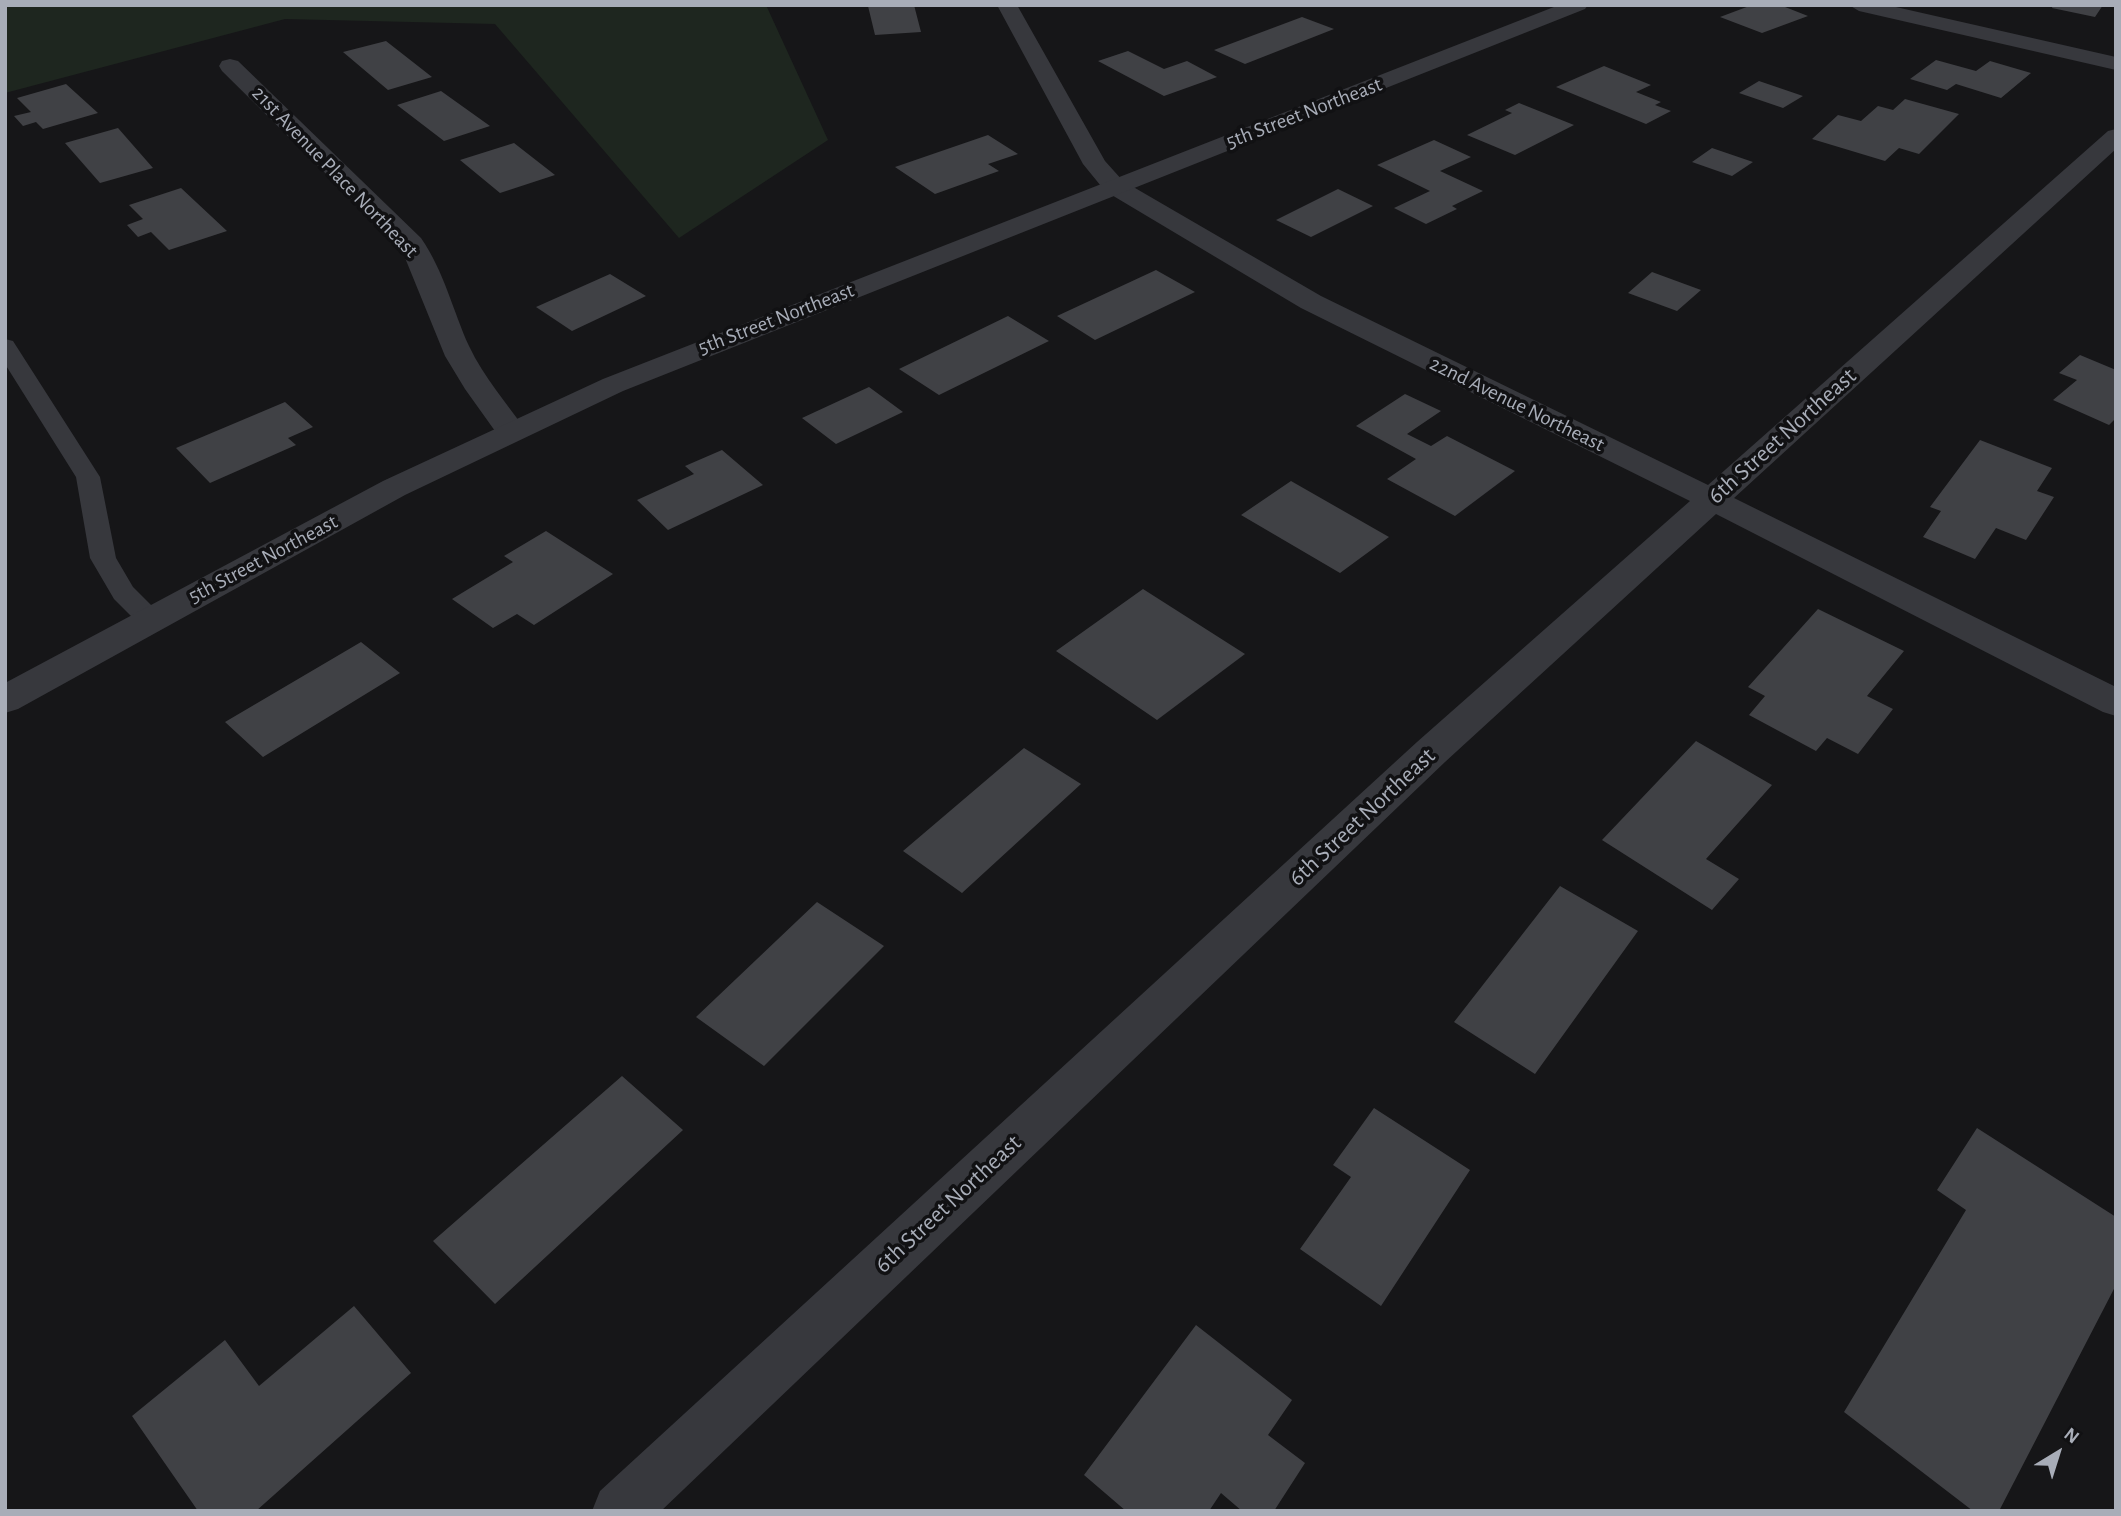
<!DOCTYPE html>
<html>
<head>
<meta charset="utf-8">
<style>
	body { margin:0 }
	#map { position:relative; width:2121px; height:1516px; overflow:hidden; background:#161618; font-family:"Alegreya Sans",sans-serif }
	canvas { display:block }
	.frame { position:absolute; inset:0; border:7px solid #a8adb8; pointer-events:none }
	.north { position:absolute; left:2023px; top:1418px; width:70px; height:70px; -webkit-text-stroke:5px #111113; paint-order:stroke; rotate:38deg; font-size:19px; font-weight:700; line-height:28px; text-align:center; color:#a8adb8 }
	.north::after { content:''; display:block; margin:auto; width:24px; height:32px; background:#a8adb8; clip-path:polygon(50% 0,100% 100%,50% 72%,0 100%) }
</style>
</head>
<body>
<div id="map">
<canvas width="2121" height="1516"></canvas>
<div class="frame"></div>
<div class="north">N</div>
</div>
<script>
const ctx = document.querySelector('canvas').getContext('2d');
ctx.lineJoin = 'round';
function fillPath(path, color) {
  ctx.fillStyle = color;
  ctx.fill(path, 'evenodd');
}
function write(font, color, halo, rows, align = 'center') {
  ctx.font = font + ' "Alegreya Sans",sans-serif';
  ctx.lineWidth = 7;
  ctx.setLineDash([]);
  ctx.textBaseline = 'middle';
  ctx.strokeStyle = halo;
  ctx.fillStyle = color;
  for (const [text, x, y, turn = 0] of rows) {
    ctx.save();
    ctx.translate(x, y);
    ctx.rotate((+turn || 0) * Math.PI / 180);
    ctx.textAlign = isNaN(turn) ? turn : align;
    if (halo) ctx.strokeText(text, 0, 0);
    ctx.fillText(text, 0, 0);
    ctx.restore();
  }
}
const green = new Path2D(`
	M5,5H766L828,140L679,238L495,24L285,19L5,93Z`);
const building = new Path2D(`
	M914,5L921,32L875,35L868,6Z
	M1752,5H1780L1808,16L1762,33L1720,17Z
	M2053,5H2103L2095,17L2052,8Z
	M1302,17L1334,29L1245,64L1214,50Z
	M386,41L432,77L388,90L343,52Z
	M1128,51L1164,69L1187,61L1217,77L1164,96L1098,61Z
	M1936,60L1976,71L1990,61L2031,73L2001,98L1956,84L1947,90L1910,79Z
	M1604,66L1651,85L1636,92L1661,102L1655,105L1671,111L1646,124L1556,87Z
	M1759,81L1803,96L1783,108L1739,93Z
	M66,84L98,113L43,129L36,122L23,126L14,116L31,112L17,98Z
	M441,91L490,126L444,141L397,105Z
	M1905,99L1959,114L1919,154L1899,148L1885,161L1812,139L1838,115L1861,121L1878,106L1893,110Z
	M1519,103L1574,125L1515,155L1467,135L1512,113L1505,110Z
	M118,128L153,168L100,183L65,143Z
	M988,135L1018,154L988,164L999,171L935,194L895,167Z
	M1434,140L1471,157L1440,171L1483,191L1452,206L1457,209L1426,224L1394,208L1430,191L1377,165Z
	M514,143L555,175L500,193L460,160Z
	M1712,148L1753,162L1732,176L1692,162Z
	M181,188L227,231L169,250L151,232L138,237L127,225L143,219L129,205Z
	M1338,189L1373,206L1311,237L1276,220Z
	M1156,270L1195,292L1095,340L1057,316Z
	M1652,272L1701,290L1677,311L1628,293Z
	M610,274L646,296L572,331L536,307Z
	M1008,316L1049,341L939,395L899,369Z
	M2080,355L2116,370V418L2109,425L2053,400L2077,380L2059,373Z
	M869,387L903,412L836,444L802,418Z
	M1405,394L1441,411L1407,434L1431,446L1447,436L1515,471L1455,516L1387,479L1416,459L1356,426Z
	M285,402L313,427L288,438L296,445L210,483L176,448Z
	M1980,440L2052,468L2037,491L2054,497L2026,540L1996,528L1975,559L1923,537L1941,511L1930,507Z
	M722,450L763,485L668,530L637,500L694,474L685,466Z
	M1291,481L1389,537L1340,573L1241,515Z
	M546,531L613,574L534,625L517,614L493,628L452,599L513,562L504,556Z
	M1143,589L1245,654L1157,720L1056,651Z
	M1818,609L1904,651L1867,696L1893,709L1858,754L1827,738L1816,751L1749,715L1765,696L1748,687Z
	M361,642L400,673L263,757L225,722Z
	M1696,741L1772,785L1706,859L1739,879L1712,910L1602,840Z
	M1024,748L1081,784L962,893L903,851Z
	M1560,886L1638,931L1535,1074L1454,1022Z
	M817,902L884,946L764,1066L696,1017Z
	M622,1076L683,1130L495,1304L433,1241Z
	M1374,1108L1470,1170L1381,1306L1300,1249L1351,1177L1333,1165Z
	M1977,1128L2116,1217V1285L1999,1511H1973L1844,1412L1966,1210L1937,1190Z
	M354,1306L411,1373L256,1511H198L132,1416L225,1340L259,1386Z
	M1196,1325L1292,1400L1268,1435L1305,1463L1274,1511H1242L1221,1493L1209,1511H1126L1084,1475Z`);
const service = new Path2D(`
	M5,339L13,341L100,477L116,558L133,587L165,619L161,626L151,628L141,626L114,599L90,558L76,477L5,364Z`);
const minor = new Path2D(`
	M997,5H1017L1105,161L1123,181L1321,296L1708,485L2108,131L2116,129V149L1734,498L2116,687V716L2103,712L1716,514L1445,762L661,1511H592L600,1491L1417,742L1690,501L1301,308L1105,191L1083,164Z
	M1849,5H1887L2116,57V70L1859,11Z
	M230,59L238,61L421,238C444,271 453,311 469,346C484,378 507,403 526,431L522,438L511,440L500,438L465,389L445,356L401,248L222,71L219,66L222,61Z`);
const tertiary = new Path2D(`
	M1559,5H1588L1585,9L623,391L405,495L18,709L5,713V683L383,481L603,379Z`);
const farStreetnames = [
	["5th Street Northeast",1304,113,-21],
	["21st Avenue Place Northeast",335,172,46],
	["5th Street Northeast",776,319,-21],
	["22nd Avenue Northeast",1517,404,26],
	["5th Street Northeast",263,559,-28]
];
const streetNames = [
	["6th Street Northeast",1782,436,-42],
	["6th Street Northeast",1362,817,-43],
	["6th Street Northeast",948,1204,-43]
];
fillPath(green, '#1e261f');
fillPath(building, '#404145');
fillPath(service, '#37383d');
fillPath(minor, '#37383d');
fillPath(tertiary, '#37383d');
write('21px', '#a8adb8', '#111113', farStreetnames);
write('24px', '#a8adb8', '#111113', streetNames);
</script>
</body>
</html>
